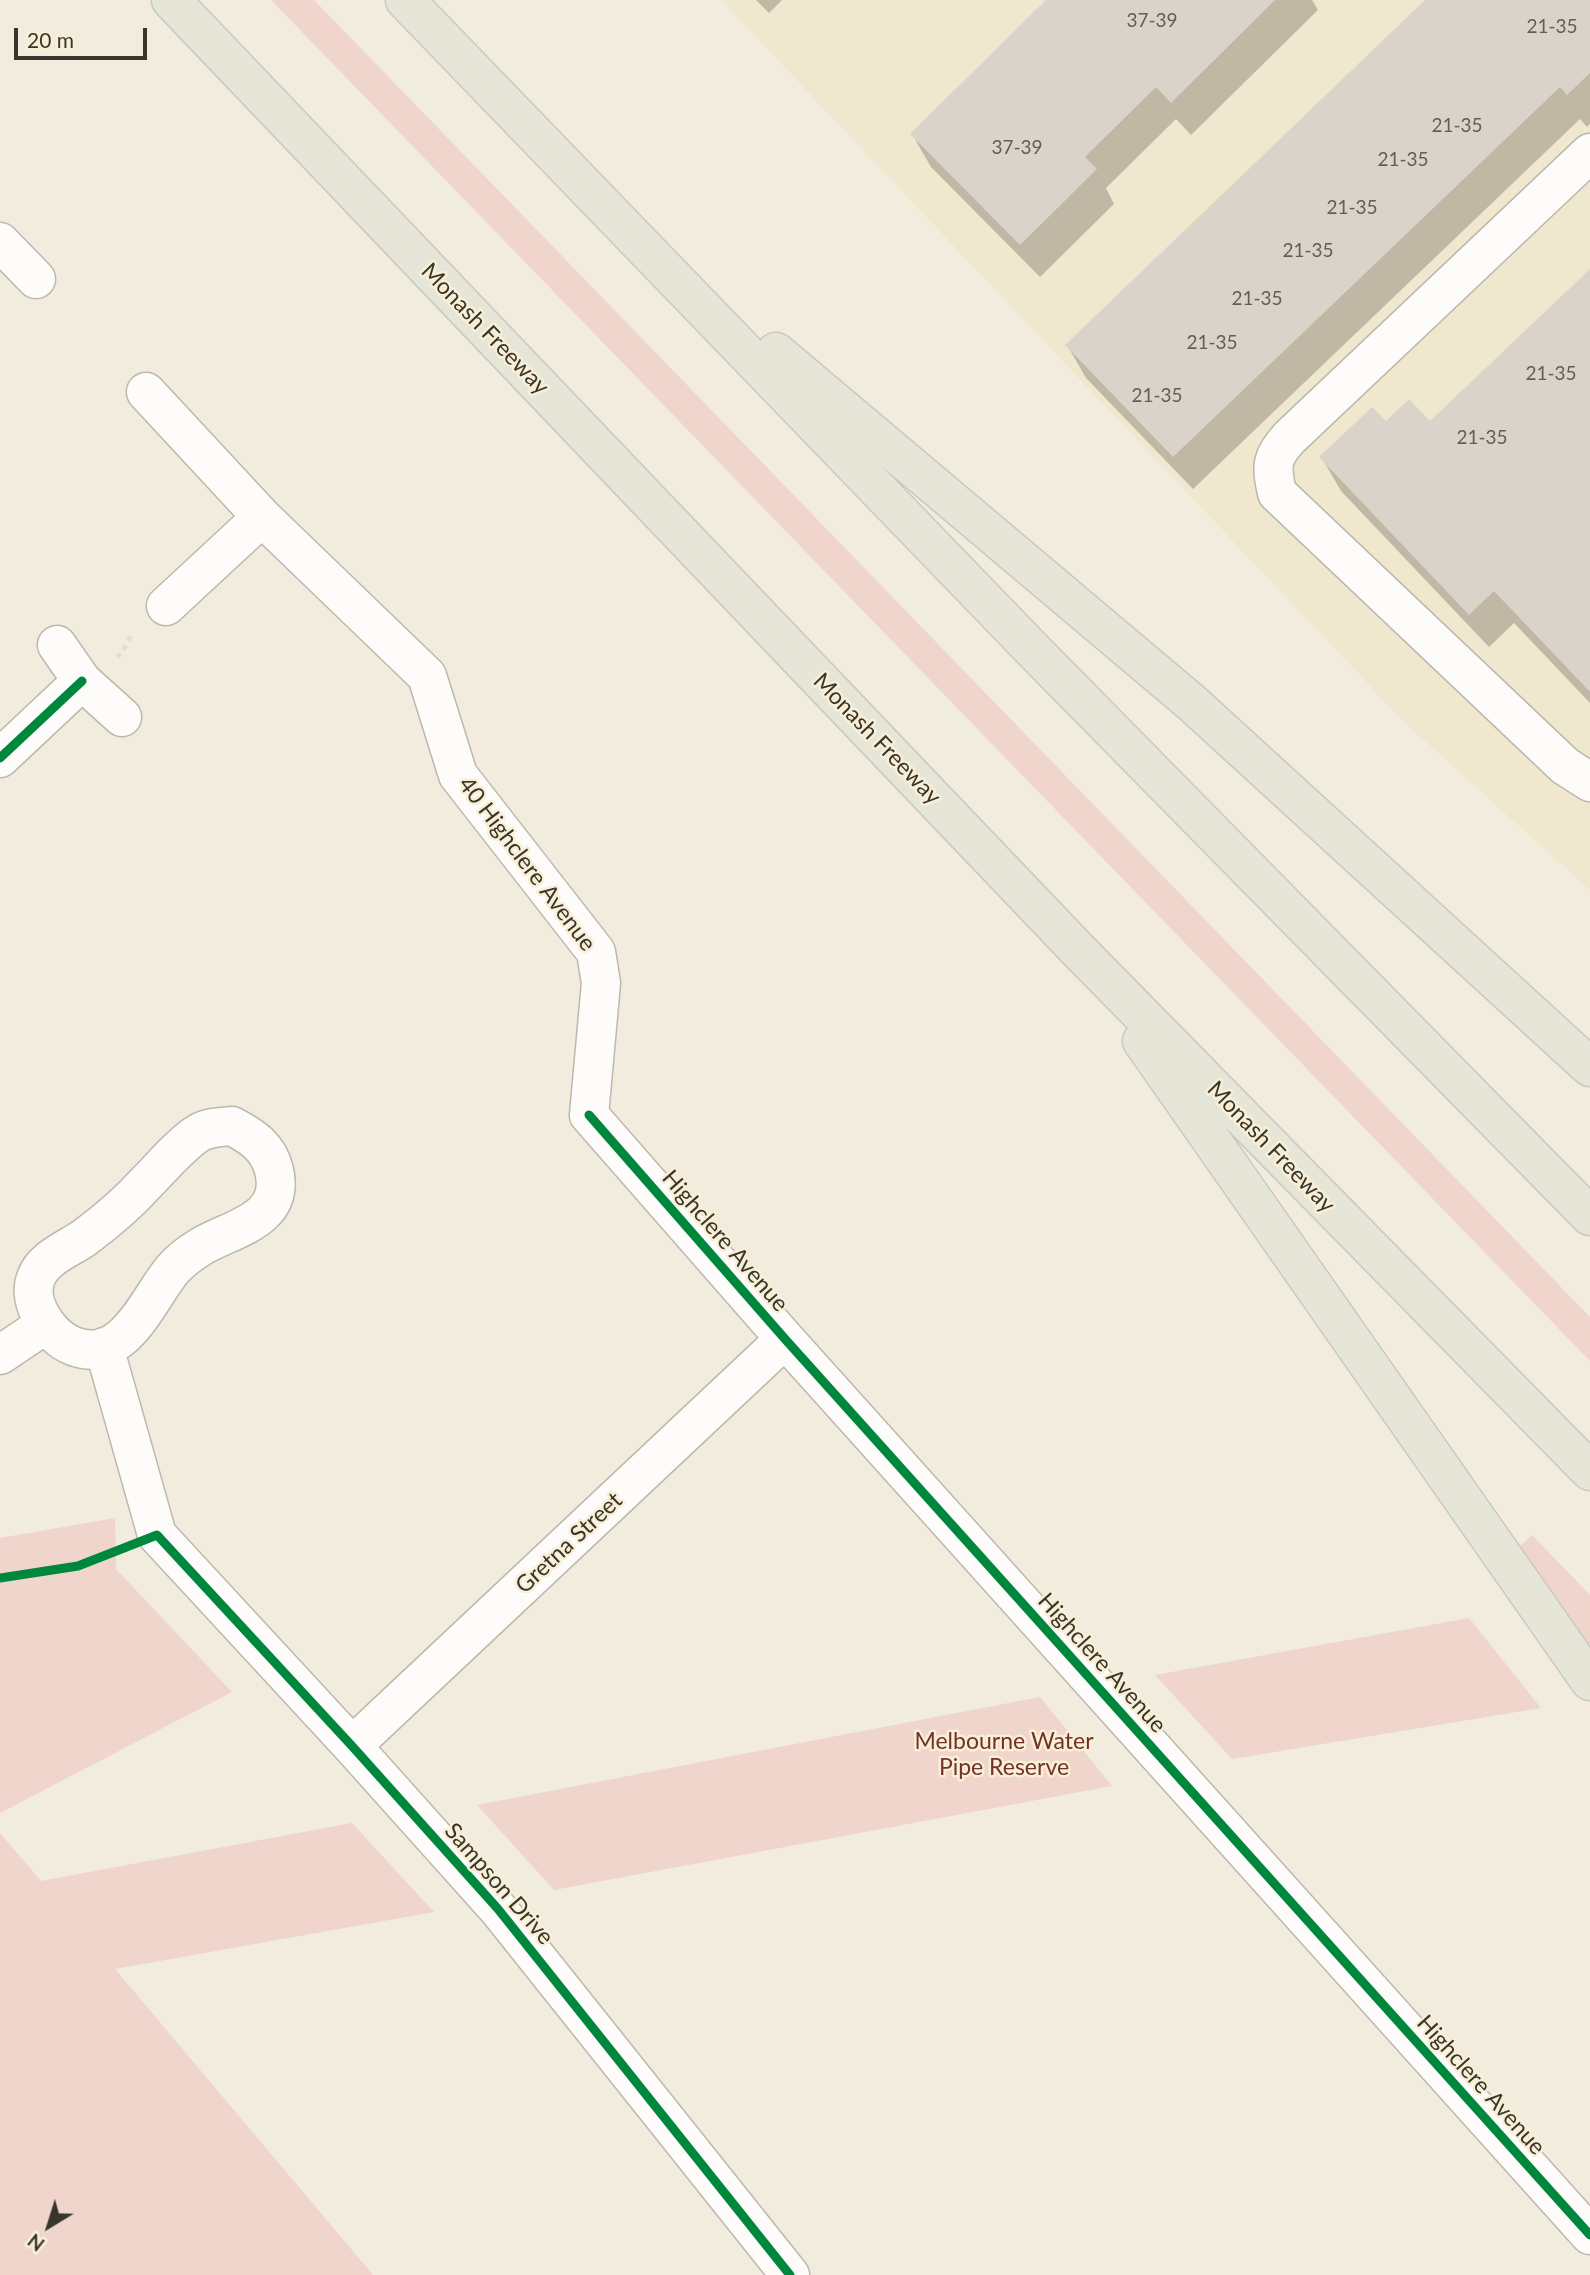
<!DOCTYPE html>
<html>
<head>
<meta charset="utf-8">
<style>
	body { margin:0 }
	#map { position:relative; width:1590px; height:2275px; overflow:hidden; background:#f1ecde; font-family:Lato,sans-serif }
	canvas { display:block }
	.north { position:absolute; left:14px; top:2191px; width:70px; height:70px; -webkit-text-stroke:5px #f9efd6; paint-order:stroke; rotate:218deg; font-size:19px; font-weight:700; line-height:28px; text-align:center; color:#38352b }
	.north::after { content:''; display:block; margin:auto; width:24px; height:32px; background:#38352b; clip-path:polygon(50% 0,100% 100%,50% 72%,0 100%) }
	.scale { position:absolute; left:14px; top:28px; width:133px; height:32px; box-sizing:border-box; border:4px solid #38352b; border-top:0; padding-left:9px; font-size:21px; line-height:24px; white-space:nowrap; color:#38352b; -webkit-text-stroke:5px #f9efd6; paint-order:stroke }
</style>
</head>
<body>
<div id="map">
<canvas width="1590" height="2275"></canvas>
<div class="north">N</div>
<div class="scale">20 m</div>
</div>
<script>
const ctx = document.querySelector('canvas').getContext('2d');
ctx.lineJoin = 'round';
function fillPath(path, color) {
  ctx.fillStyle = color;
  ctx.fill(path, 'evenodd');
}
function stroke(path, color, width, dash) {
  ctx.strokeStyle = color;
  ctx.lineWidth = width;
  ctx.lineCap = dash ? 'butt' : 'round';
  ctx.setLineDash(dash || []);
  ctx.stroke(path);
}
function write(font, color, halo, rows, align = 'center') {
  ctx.font = font + ' Lato,sans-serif';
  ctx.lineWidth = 5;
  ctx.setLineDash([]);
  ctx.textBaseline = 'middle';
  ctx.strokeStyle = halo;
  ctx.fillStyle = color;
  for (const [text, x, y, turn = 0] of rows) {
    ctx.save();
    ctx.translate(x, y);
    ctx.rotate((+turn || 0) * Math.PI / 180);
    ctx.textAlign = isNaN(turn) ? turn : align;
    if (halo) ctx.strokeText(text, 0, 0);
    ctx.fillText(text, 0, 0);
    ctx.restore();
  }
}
const built = new Path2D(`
	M721,0H1590V890L1406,724Z`);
const green = new Path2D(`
	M271,0H314L1590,1317V1361Z
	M115,1518L116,1569L232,1692L0,1813V1538Z
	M1532,1535L1590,1595V1645L1514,1552Z
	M1469,1618L1541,1708L1232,1759L1155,1675Z
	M1040,1697L1112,1786L554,1890L477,1805Z
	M352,1823L434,1912L115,1969L373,2275H0V1833L41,1881Z`);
const shadow = new Path2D(`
	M756,0H782L769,13Z
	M1048,0H1312L1318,10L1191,135L1176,119L1106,188L1114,204L1040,277L931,167L912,134Z
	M1428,0H1590V124L1587,127L1580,119L1193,489L1086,378L1067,345Z
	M1590,272V703L1514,623L1489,647L1341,491L1322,458L1386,423L1430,424Z`);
const building = new Path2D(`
	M1046,0H1275L1171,103L1156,87L1085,157L1097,169L1020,245L910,134Z
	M1425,0H1590V73L1567,95L1560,87L1173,457L1065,345Z
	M1590,269V692L1494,591L1469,615L1319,457L1372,407L1386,421L1409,399L1430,421Z`);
const path = new Path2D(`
	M117,657L121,654L133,632`);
const minor = new Path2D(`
	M1590,153L1290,437C1271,457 1271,466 1277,493L1565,766L1590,782
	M0,242L36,279
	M146,392L262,517
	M166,606L262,517L427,676L458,775L596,952L601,983L589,1115L785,1339L1590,2235
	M57,645L82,681L122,717
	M0,758L82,681
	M232,1126C253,1137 268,1147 274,1170C286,1220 233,1228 202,1246C192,1252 181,1260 173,1269C148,1298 125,1366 73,1346C50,1337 26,1303 36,1278C43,1258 68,1249 84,1238C107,1221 128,1203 147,1182C163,1166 178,1147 197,1134C208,1127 220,1127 232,1126Z
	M104,1347L157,1535L352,1746L498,1909L790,2275
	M0,1355L46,1324
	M352,1746L785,1339`);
const highway = new Path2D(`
	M171,0L1077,949L1590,1471
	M405,0L1030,647L1590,1216
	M776,352L1192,703L1590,1067
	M1142,1041L1590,1681`);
const cycleway = new Path2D(`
	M0,758L82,681
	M589,1115L785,1339L1590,2235
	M0,1578L78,1566L157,1535L352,1746L498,1909L790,2275`);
const numberNames = [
	["37-39",1152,21],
	["21-35",1552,27],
	["21-35",1457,126],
	["37-39",1017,148],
	["21-35",1403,160],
	["21-35",1352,208],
	["21-35",1308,251],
	["21-35",1257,299],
	["21-35",1212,343],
	["21-35",1551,374],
	["21-35",1157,396],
	["21-35",1482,438]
];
const streetNames = [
	["Monash Freeway",485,329,46],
	["Monash Freeway",877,739,46],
	["40 Highclere Avenue",527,864,53],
	["Monash Freeway",1271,1147,46],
	["Highclere Avenue",725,1241,49],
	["Gretna Street",569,1543,-43],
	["Highclere Avenue",1102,1663,48],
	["Sampson Drive",499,1884,49],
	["Highclere Avenue",1481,2085,48]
];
const parkNames = [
	["Melbourne Water",1004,1742],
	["Pipe Reserve",1004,1768]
];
fillPath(built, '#f0e7cf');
fillPath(green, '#efd5cb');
fillPath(shadow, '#0003');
fillPath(building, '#dad3ca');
stroke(minor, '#bcb8ad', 41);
stroke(highway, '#cbc8c1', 41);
stroke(path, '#deddd8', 4.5, [5, 5]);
stroke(minor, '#fdfcfa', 38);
stroke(highway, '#e5e6d8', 38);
stroke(cycleway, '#00873e', 9);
write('19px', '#625e54', null, numberNames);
write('23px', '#38352b', '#f9efd6', streetNames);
write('23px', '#723229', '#f9efd6', parkNames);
</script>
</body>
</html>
